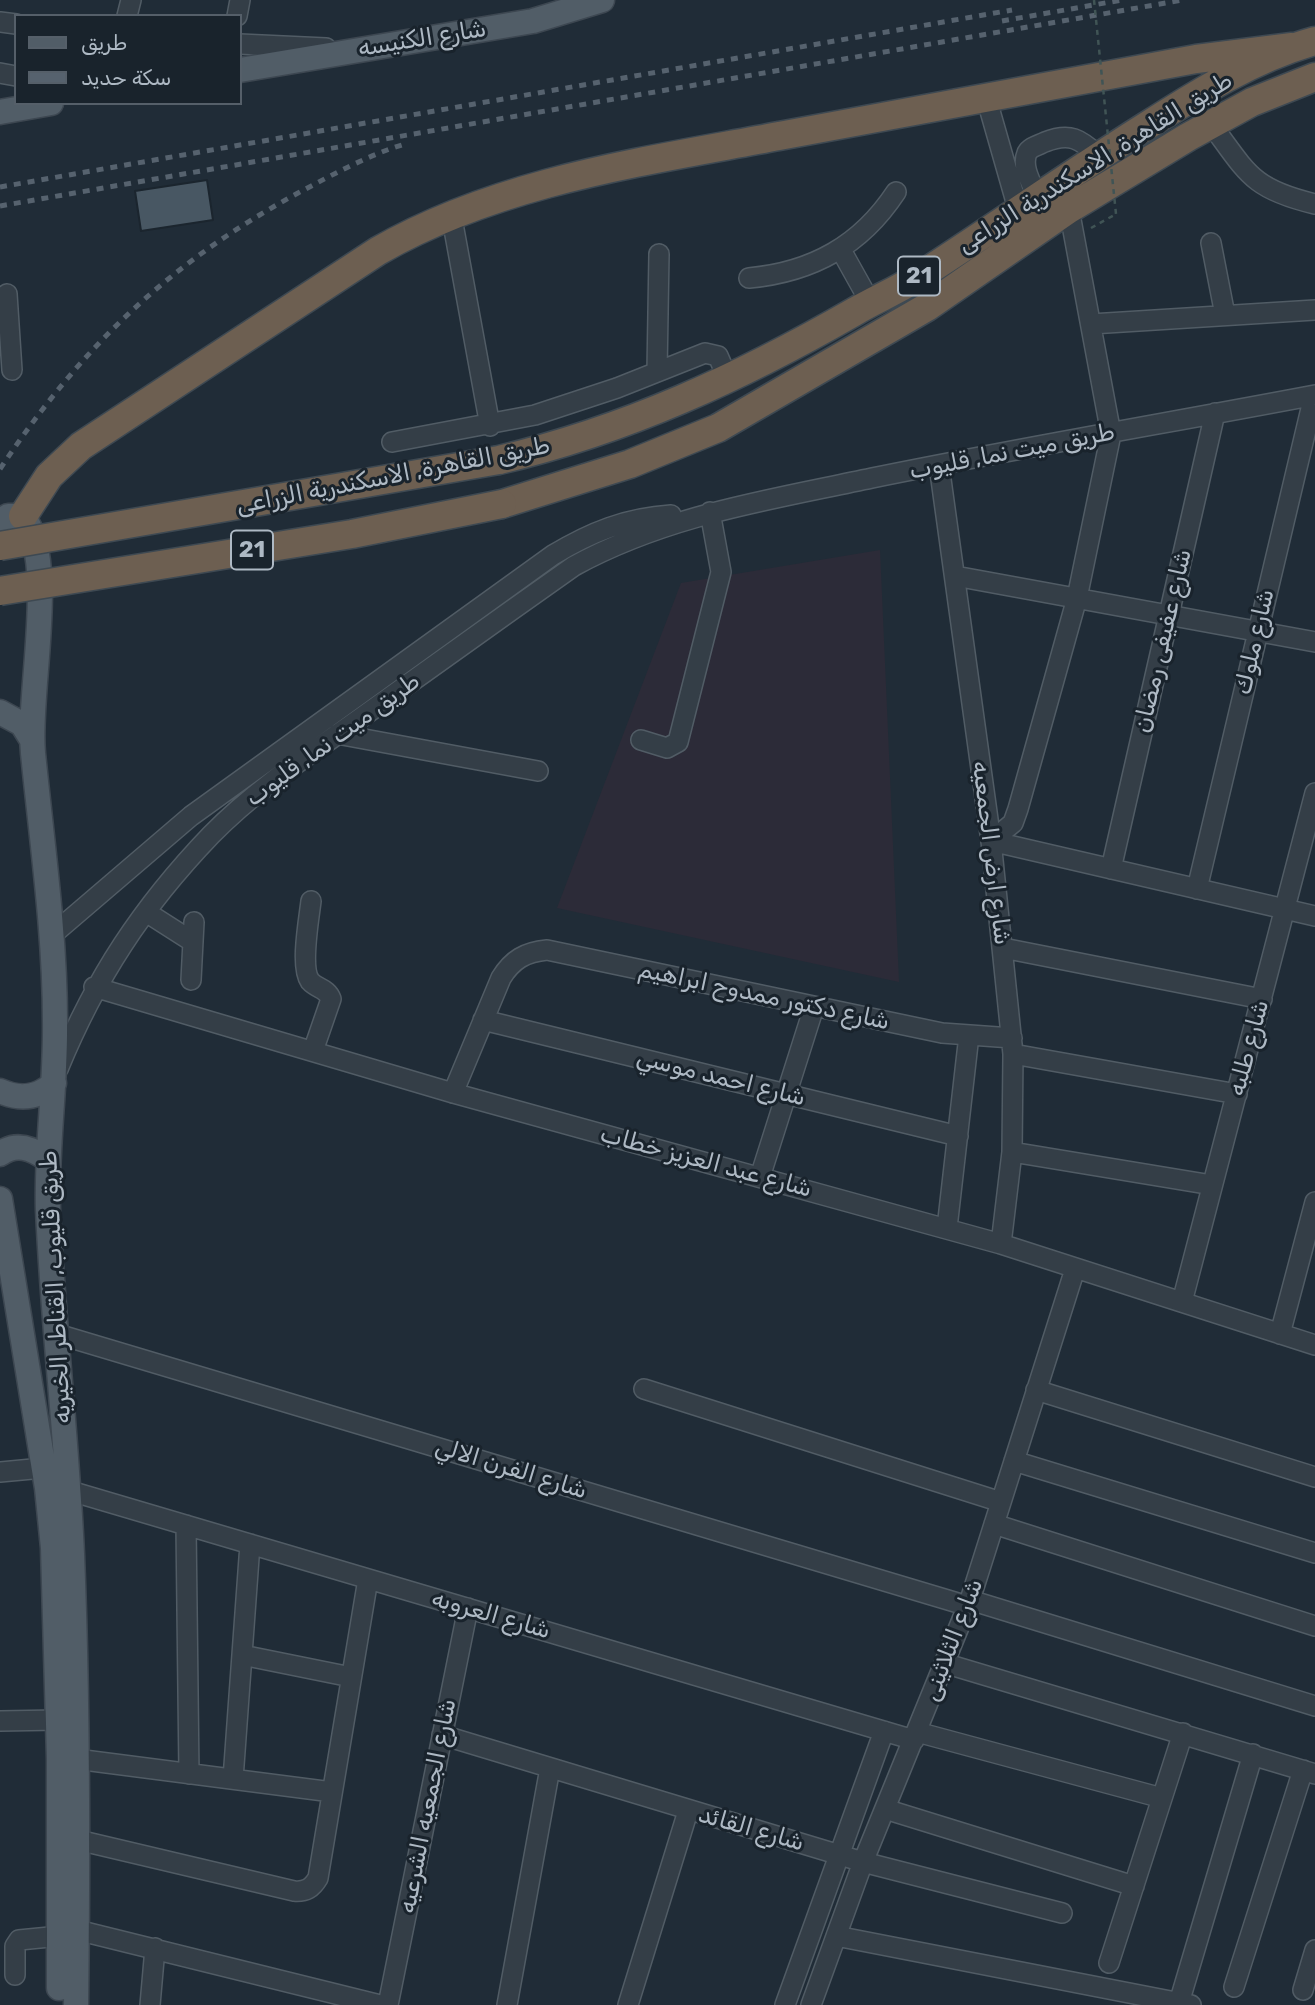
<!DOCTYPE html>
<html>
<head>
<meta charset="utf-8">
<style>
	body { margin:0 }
	#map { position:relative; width:1315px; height:2005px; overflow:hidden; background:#202c37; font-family:Rubik,"Noto Sans Arabic",sans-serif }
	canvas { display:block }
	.legend { position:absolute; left:14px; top:14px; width:228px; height:91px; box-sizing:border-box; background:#19232c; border:2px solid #555f69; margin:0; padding:9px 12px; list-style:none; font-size:21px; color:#aeb9c4 }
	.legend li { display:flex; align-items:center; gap:14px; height:35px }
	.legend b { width:35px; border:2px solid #555f69 }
</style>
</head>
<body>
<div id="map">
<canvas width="1315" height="2005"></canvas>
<ul class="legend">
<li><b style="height:9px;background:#515d67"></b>طريق</li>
<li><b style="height:9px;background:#56626e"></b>سكة حديد</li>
</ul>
</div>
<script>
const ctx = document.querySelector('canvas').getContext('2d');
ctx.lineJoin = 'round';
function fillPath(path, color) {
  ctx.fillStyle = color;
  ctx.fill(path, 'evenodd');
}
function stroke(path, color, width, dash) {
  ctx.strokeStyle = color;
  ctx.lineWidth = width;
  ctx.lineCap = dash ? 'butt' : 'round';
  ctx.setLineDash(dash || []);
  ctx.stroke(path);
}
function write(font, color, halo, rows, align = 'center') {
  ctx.font = font + ' Rubik,"Noto Sans Arabic",sans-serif';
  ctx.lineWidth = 6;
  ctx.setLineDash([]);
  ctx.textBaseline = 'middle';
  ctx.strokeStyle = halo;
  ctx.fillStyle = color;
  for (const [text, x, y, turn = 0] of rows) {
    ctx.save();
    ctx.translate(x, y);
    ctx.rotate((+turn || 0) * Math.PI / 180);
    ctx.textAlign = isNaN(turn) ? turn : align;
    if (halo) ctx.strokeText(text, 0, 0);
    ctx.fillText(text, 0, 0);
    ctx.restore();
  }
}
const medical = new Path2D(`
	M880,550L899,982L557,908L681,583Z`);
const building = new Path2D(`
	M207,180L213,220L141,231L135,191Z`);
const path = new Path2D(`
	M1091,228L1116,214`);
const minor = new Path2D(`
	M127,16L131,0
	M237,16L240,0
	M0,22L16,24
	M240,44L326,48
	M0,73L16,76
	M986,97L1018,209
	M1211,124C1248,174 1252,189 1315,204
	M1037,196C1032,184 1021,167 1027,153C1030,147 1039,145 1045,142C1070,132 1080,139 1099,156
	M451,213L490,426
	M1211,243L1225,315
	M841,250L870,302
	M749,278C813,272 861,245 896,192
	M7,294L12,370
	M1091,324L1315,310
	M657,372L659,254
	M392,442L535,415L617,388L705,353L718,356L728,379
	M939,465L991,841L1013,1054L1012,1152L1001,1244
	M955,576L1315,642
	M337,734L538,771
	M641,740L667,748L678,742L721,572L710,512
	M991,841L1013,823L1018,809L1077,598L1111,434L1069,209
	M991,841L1315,916
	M1111,869L1215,413
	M1197,889L1314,396
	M311,901C309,919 300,967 310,981C317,989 327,988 331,999L313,1051
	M146,912L193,942
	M52,935L191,816L553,555C591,532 626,518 671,515
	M1003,948L1262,999
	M191,980L194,922
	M94,987L453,1093L1001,1244L1315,1345
	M483,1020L958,1136
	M1013,1054L1237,1094
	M58,1069C96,977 142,907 211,835C256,789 310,754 362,717C432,667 503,616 574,566C667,515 769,500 872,478C1019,448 1167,423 1315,395
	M453,1093L501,978C512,960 525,952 547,950L942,1033L1012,1038
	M1012,1152L1212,1185
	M760,1177L814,1007
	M947,1228L969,1035
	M1182,1302L1315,793
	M54,1333L968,1606
	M1280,1334L1315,1202
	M644,1389L1001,1502
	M1036,1390L1315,1477
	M1014,1461L1315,1553
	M0,1472L43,1468
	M67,1490L914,1740
	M994,1524L1315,1626
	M186,1525L189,1774
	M970,1600L1315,1706
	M242,1655L351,1677
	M947,1664L1315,1774
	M0,1721L58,1720
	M917,1732L1162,1798
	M442,1735L863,1862L1062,1913
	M76,1759L332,1792
	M233,1779L250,1544
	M885,1809L1134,1886
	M78,1840L294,1891C306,1892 312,1888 318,1878L368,1579
	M77,1930L380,2005
	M836,1936L1191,2005
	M1109,1963L1183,1733
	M15,1975V1946L19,1940L60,1936
	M1234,1987L1303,1770
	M1303,1990L1315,1950
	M1179,2003L1253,1754
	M150,2005L155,1948
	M388,2005L468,1608
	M507,2005L550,1768
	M628,2005L688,1811
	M785,2005L884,1731
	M811,2005L863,1862L970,1600L1075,1269`);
const major = new Path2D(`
	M240,70L533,21L602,0
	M0,112L51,103
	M0,524L8,516H23C58,563 27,693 33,753C42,843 55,932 55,1022C56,1085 46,1147 48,1210C53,1325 67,1439 72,1554C78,1704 78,1855 76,2005
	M0,712L22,724L32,740
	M0,1091C20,1100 38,1098 54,1083
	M0,1154C16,1142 32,1148 47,1159
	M0,1199L47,1488L53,1548L59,1759V1988`);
const highway = new Path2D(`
	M499,460C626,430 741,377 854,312C874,300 896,291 915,279C993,229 1067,176 1145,127C1198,93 1254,58 1315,41
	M502,504L630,464L718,428L927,307L1069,209L1188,137L1252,102L1315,77
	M23,516L49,476L81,446L378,251C500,181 642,162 779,136C918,110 1057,84 1196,59L1292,47`);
const rail = new Path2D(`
	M1002,21L1122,0
	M0,187L1012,10
	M0,206L1183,0
	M0,469C81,347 169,263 298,193C332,175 368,155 405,144`);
const pathBridge = new Path2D(`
	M1094,0L1116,214`);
const highwayBridge = new Path2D(`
	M0,546L499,460
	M0,591L352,534L502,504`);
const shields = [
	[919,276,42],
	[252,550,42]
];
const shieldNames = [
	["21",919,276],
	["21",252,550]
];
const streetNames = [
	["شارع الكنيسه",422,39,-9],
	["طريق القاهرة, الاسكندرية الزراعى",1095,163,-32],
	["طريق ميت نما, قليوب",1012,452,-11],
	["طريق القاهرة, الاسكندرية الزراعى",393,476,-11],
	["شارع عفيفى رمضان",1163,641,-77],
	["شارع ملوك",1255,642,-77],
	["طريق ميت نما, قليوب",333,740,-36],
	["شارع ارض الجمعيه",991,853,83],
	["شارع دكتور ممدوح ابراهيم",764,996,12],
	["شارع طلبه",1249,1048,-75],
	["شارع احمد موسي",721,1078,14],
	["شارع عبد العزيز خطاب",706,1162,15],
	["طريق قليوب, القناطر الخيريه",56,1287,-93],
	["شارع الفرن الالي",511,1469,17],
	["شارع العروبه",491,1615,16],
	["شارع الثلاثينى",953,1640,-69],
	["شارع الجمعيه الشرعيه",428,1806,-79],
	["شارع القائد",751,1829,16]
];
fillPath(medical, '#2c2b38');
fillPath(building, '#485763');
stroke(building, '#1b252e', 2);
stroke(minor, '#515c65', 22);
stroke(major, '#3d4751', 27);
stroke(highway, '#3e4952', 31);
stroke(path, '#405455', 2.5, [5, 5]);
stroke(minor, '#343e47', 19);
stroke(major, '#515d67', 24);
stroke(highway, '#6d5f51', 28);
stroke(rail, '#56626e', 5, [7, 7]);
stroke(highwayBridge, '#3e4952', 31, []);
stroke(pathBridge, '#405455', 2.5, [5, 5]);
stroke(highwayBridge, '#6d5f51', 28);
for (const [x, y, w] of shields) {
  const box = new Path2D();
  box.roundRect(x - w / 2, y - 19.5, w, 39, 5);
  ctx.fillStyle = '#19232c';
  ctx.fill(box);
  stroke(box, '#aeb9c4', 2);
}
write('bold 23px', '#aeb9c4', null, shieldNames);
write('24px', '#aeb9c4', '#19232c', streetNames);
</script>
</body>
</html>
